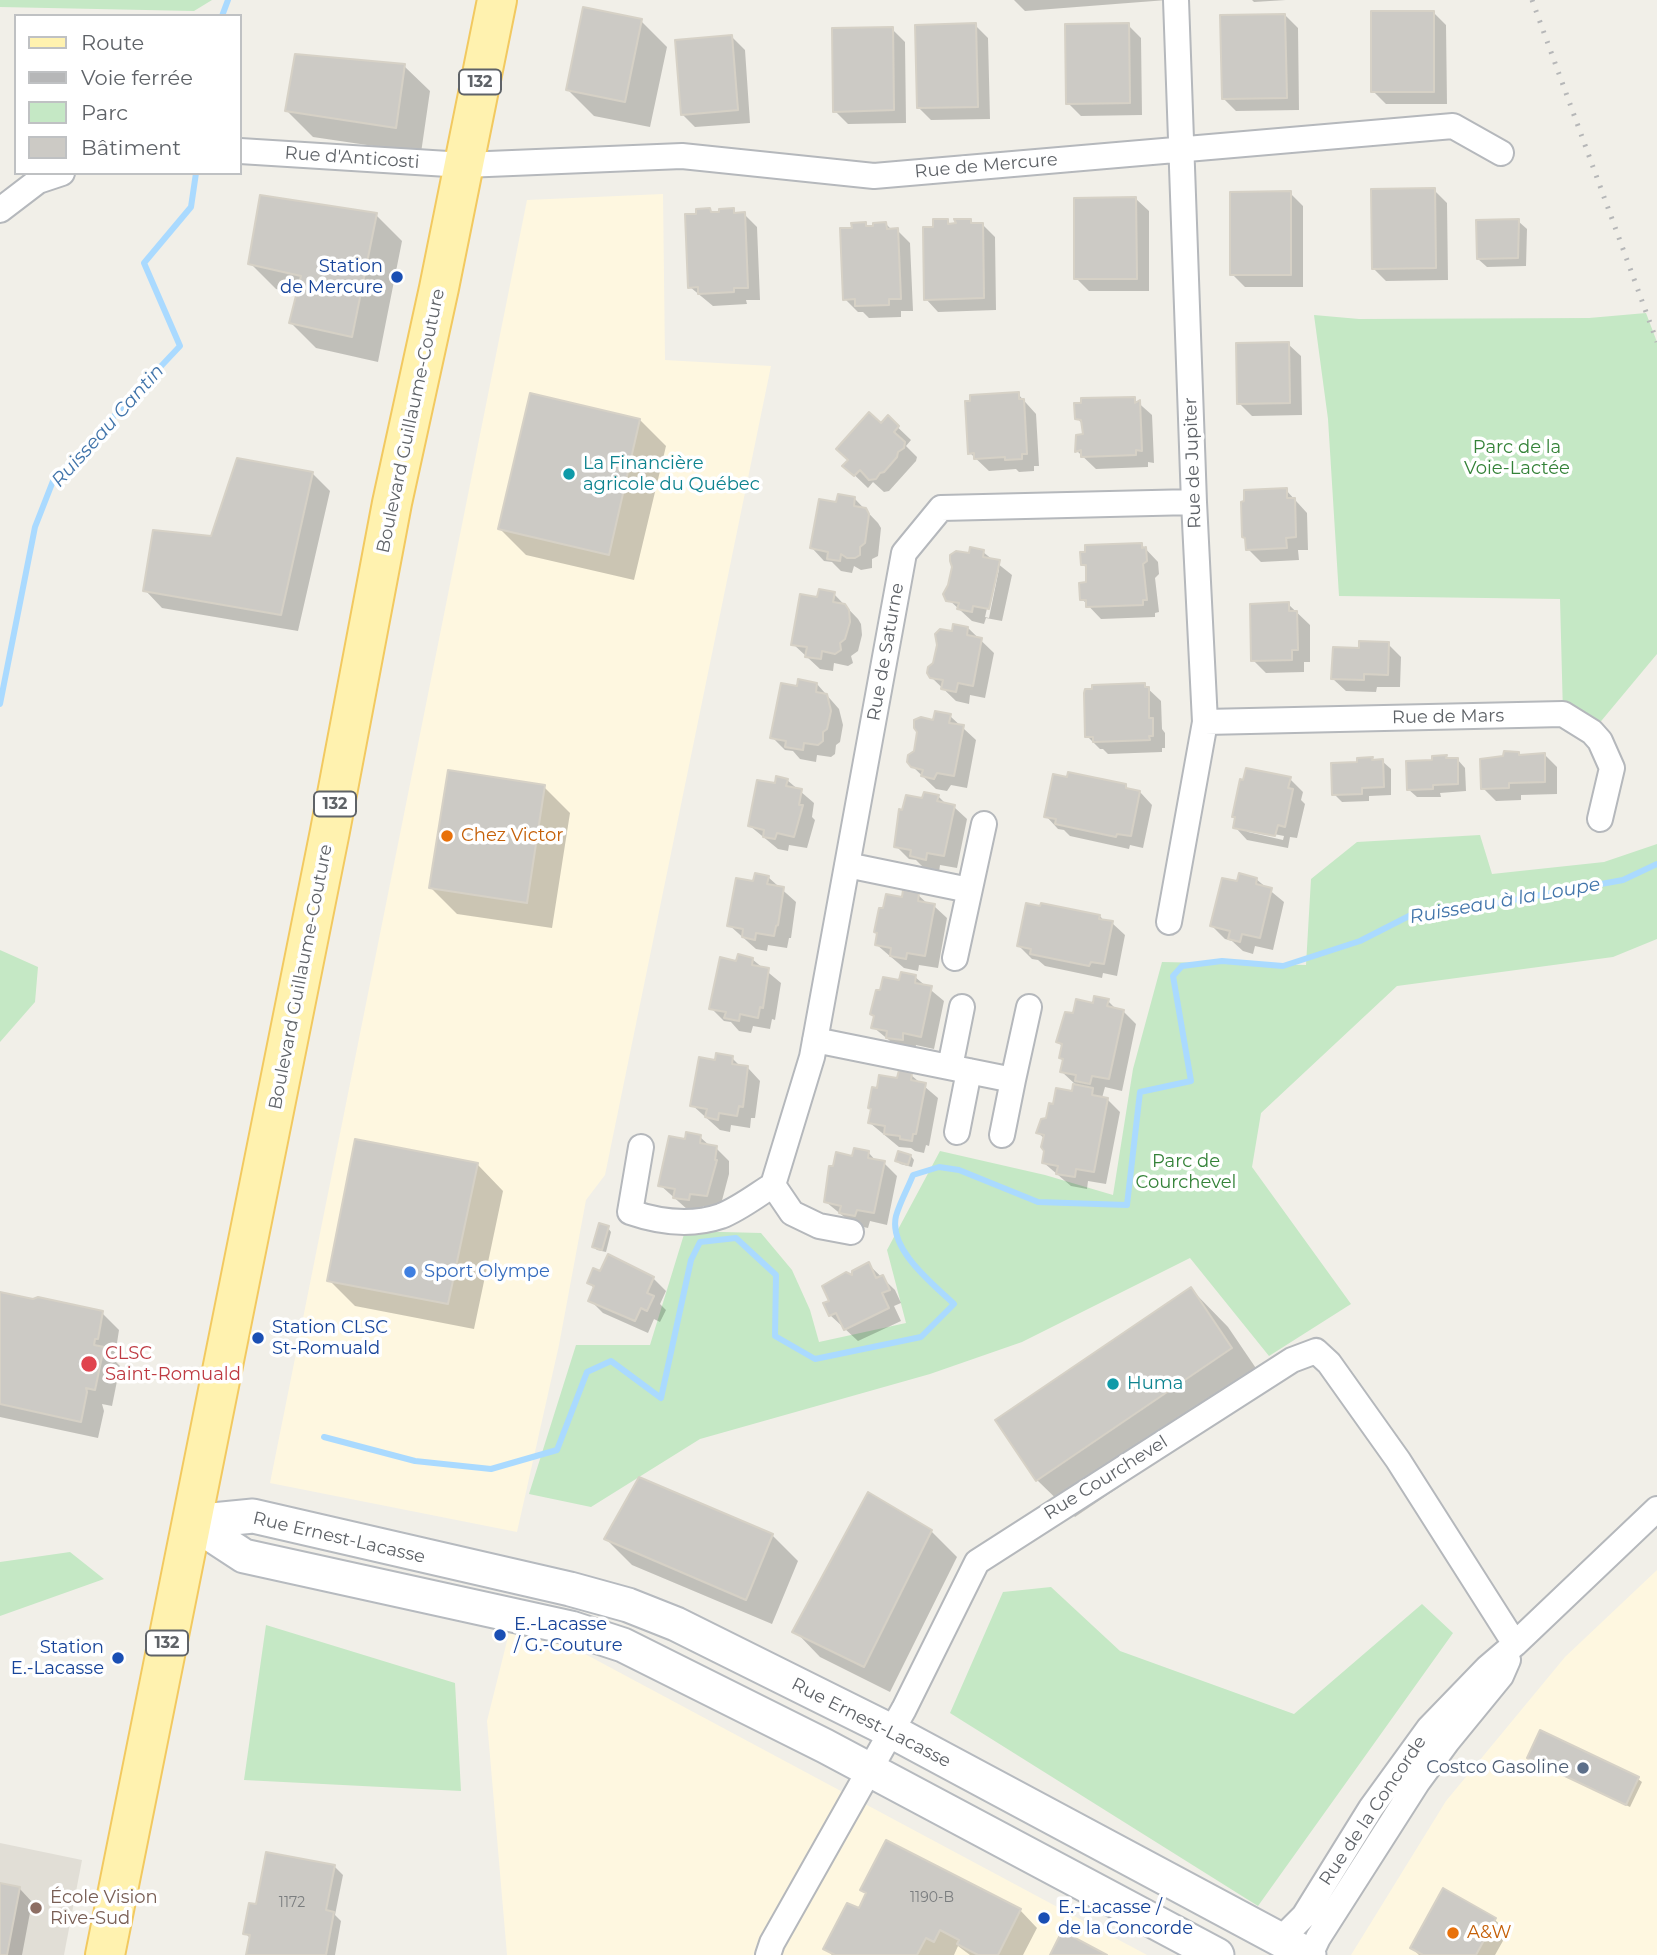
<!DOCTYPE html>
<html>
<head>
<meta charset="utf-8">
<style>
	body { margin:0 }
	#map { position:relative; width:1657px; height:1955px; overflow:hidden; background:#f1efe8; font-family:Montserrat,sans-serif }
	canvas { display:block }
	.legend { position:absolute; left:14px; top:14px; width:228px; height:161px; box-sizing:border-box; background:#fff; border:2px solid #bfc1c3; margin:0; padding:9px 12px; list-style:none; font-size:21px; color:#5f6368 }
	.legend li { display:flex; align-items:center; gap:14px; height:35px }
	.legend b { width:35px; border:2px solid #bfc1c3 }
</style>
</head>
<body>
<div id="map">
<canvas width="1657" height="1955"></canvas>
<ul class="legend">
<li><b style="height:9px;background:#fff2af"></b>Route</li>
<li><b style="height:9px;background:#b6b7b8"></b>Voie ferrée</li>
<li><b style="height:19px;background:#c5e8c5"></b>Parc</li>
<li><b style="height:19px;background:#cccac5"></b>Bâtiment</li>
</ul>
</div>
<script>
const ctx = document.querySelector('canvas').getContext('2d');
ctx.lineJoin = 'round';
function fillPath(path, color) {
  ctx.fillStyle = color;
  ctx.fill(path, 'evenodd');
}
function stroke(path, color, width, dash) {
  ctx.strokeStyle = color;
  ctx.lineWidth = width;
  ctx.lineCap = dash ? 'butt' : 'round';
  ctx.setLineDash(dash || []);
  ctx.stroke(path);
}
function write(font, color, halo, rows, align = 'center') {
  ctx.font = font + ' Montserrat,sans-serif';
  ctx.lineWidth = 7;
  ctx.setLineDash([]);
  ctx.textBaseline = 'middle';
  ctx.strokeStyle = halo;
  ctx.fillStyle = color;
  for (const [text, x, y, turn = 0] of rows) {
    ctx.save();
    ctx.translate(x, y);
    ctx.rotate((+turn || 0) * Math.PI / 180);
    ctx.textAlign = isNaN(turn) ? turn : align;
    if (halo) ctx.strokeText(text, 0, 0);
    ctx.fillText(text, 0, 0);
    ctx.restore();
  }
}
const commercial = new Path2D(`
	M663,194L665,360L771,366L605,1175L586,1200L559,1345L517,1532L270,1483L527,200Z
	M1657,1570V1955H1351L1446,1801L1565,1657Z
	M509,1633L572,1647L1147,1955H507L487,1721Z`);
const education = new Path2D(`
	M0,1843L82,1860L64,1955H0Z`);
const green = new Path2D(`
	M0,0H212L194,11L0,7Z
	M1646,313L1657,342V654L1592,732L1563,714L1560,599L1339,596L1328,419L1314,315L1359,319L1589,318Z
	M1480,835L1492,874L1604,862L1657,844V939L1613,957L1397,986L1261,1113L1252,1167L1351,1304L1269,1356L1190,1258L1022,1342L930,1374L700,1439L591,1507L529,1494L576,1345H650L685,1231L761,1233L792,1270L810,1310L819,1342L906,1323L887,1250L940,1151L1045,1175L1113,1195L1133,1069L1162,962L1306,965L1311,879L1357,842Z
	M0,950L38,967L35,1002L0,1042Z
	M70,1552L104,1579L0,1616V1562Z
	M1051,1587L1120,1651L1294,1714L1422,1604L1453,1633L1258,1906L950,1713L1003,1592Z
	M266,1625L455,1683L461,1791L244,1780Z`);
const shadow = new Path2D(`
	M1014,0H1167L1025,11Z
	M1252,0H1286L1254,2Z
	M1433,12L1446,25L1447,104H1386L1373,91Z
	M1285,15L1298,28L1299,110L1236,111L1223,98Z
	M641,21L667,47L650,127L594,116L568,90Z
	M975,25L988,38L990,119L931,120L918,107Z
	M1128,25L1141,38L1142,115L1081,116L1068,103Z
	M892,29L905,42L906,123L848,124L835,111Z
	M732,37L745,50L750,123L695,127L682,114Z
	M404,66L430,91L421,153L313,137L287,111Z
	M1434,190L1447,203L1448,280L1386,281L1373,268Z
	M1290,193L1303,206V287H1245L1232,274Z
	M1136,199L1149,211V291H1089L1076,278Z
	M710,210L713,214L733,210L738,215L744,214L757,227L760,300H746L747,304L713,306L690,287Z
	M376,215L402,241L378,362L316,348L290,322L298,294L276,289L250,263Z
	M947,221L952,225L971,221L974,225L982,224L995,237L996,310L938,312L926,299L935,228Z
	M1518,221L1527,229L1526,266L1487,267L1478,259Z
	M865,224L869,228L886,224L892,230H897L910,243L913,311H901V317L869,318L863,312H858L845,299L855,230Z
	M1288,344L1301,356L1302,415L1252,416L1239,403Z
	M1018,394L1036,414L1039,466H1034V471L1019,472L1016,469L989,471L970,453Z
	M1134,399L1152,415L1154,463L1148,462V467L1096,469L1077,451V436H1085L1083,425L1077,418Z
	M888,418L911,440L906,446L917,457L916,461L889,491L884,492L873,482L868,488L845,466Z
	M640,420L666,446L634,580L526,555L500,529Z
	M313,474L330,491L298,631L162,608L145,590L212,538Z
	M1286,490L1307,513L1308,550H1298L1299,560L1261,562L1248,549Z
	M855,499L878,523L881,528L878,556L872,559V568L861,570L854,566L852,573L841,571L832,562L824,561L812,548L838,504Z
	M1141,544L1158,562L1159,574L1155,578L1159,612L1155,613V617L1101,619L1082,599L1088,584V569L1082,564Z
	M983,552L1012,575L1002,621L986,618L984,624L972,621L948,599L950,586L970,556ZM996,569H999L989,618L985,617Z
	M834,594L858,619L861,624L862,635L858,651L851,656L853,663L848,666L834,663L833,671L820,669L793,644L819,599Z
	M1288,604L1310,625V662H1304V672L1266,673L1253,660Z
	M968,628L994,653L985,698L970,695L969,704L956,701L931,677L935,664L953,633Z
	M1388,644L1401,657L1400,687H1377L1376,692L1346,691L1333,679L1360,649Z
	M817,684L839,709L843,725L840,742L836,745L835,754L831,757L817,755L816,762L800,759L793,751L785,750L772,737L798,688Z
	M1144,685L1161,701L1162,729L1165,733V748H1162V752L1108,754L1103,749H1100L1087,736Z
	M950,716L976,740L967,788L951,785L947,791L936,789L912,766L916,752L935,722Z
	M1518,753L1521,757L1544,754L1557,767V794L1521,795V800L1496,801L1483,788Z
	M1434,757L1457,759L1465,768L1466,791L1440,793L1441,797H1417L1408,789L1434,762Z
	M1372,758L1375,761H1382L1391,769V795L1369,796V801L1342,802L1334,794L1359,764Z
	M1068,779L1125,786L1130,790L1140,792L1152,805L1143,848L1130,845L1129,849L1070,836L1064,830L1058,829L1046,816Z
	M1290,779L1303,792L1301,800L1305,804L1297,838L1290,837L1288,848L1247,840L1235,827ZM1243,828L1284,836L1283,840L1248,832Z
	M787,780L814,803L812,817L815,820L807,848L789,845L788,851L778,849L750,826L776,785Z
	M544,787L570,813L552,928L457,914L431,888Z
	M938,796L947,805L954,807L967,819L957,868L940,865L939,872L925,869L916,860L909,859L896,846Z
	M768,877L796,902L791,938H789L787,948L768,945L767,951L756,949L729,925L755,883Z
	M1256,879L1284,902L1273,950L1255,946L1253,954L1243,951L1232,941L1225,939L1212,926L1239,883Z
	M918,895L928,904L934,906L947,918L938,968L919,965L918,971L904,968L877,945L904,899Z
	M1100,916L1105,922L1112,923L1125,935L1117,976L1103,973L1102,978L1045,966L1038,960L1032,959L1019,946Z
	M752,959L781,983L775,1020L772,1019L770,1029L753,1026L751,1033L739,1031L731,1022L724,1021L711,1008L737,963Z
	M915,977L944,1001L934,1049L916,1045L915,1052L901,1050L873,1027L900,982Z
	M1108,1001L1117,1010L1123,1011L1136,1024L1122,1091L1105,1087L1102,1098L1107,1099L1120,1112L1106,1184L1088,1181L1087,1189L1071,1186L1044,1163L1045,1139L1038,1133L1055,1106L1073,1093L1075,1084L1062,1072L1064,1062L1060,1058L1063,1047L1058,1042L1075,1016L1094,1005Z
	M732,1058L741,1067L748,1068L760,1081L755,1118H751L750,1128L731,1125L730,1132L720,1130L692,1105L716,1062Z
	M911,1075L938,1098L929,1146L926,1145L924,1153L915,1151L911,1148L899,1147L870,1123L898,1080Z
	M700,1137L710,1146L716,1148L729,1161V1174L720,1208L703,1206L702,1212L688,1210L660,1185L686,1141Z
	M868,1152L877,1162L884,1163L897,1176L887,1225L870,1221L868,1228L854,1225L826,1202L834,1168Z
	M911,1156L914,1160L912,1167L900,1164L897,1160Z
	M478,1165L503,1191L474,1329L355,1306L329,1280Z
	M608,1228L611,1232L606,1252L597,1250L594,1247Z
	M869,1265L895,1290L901,1303L894,1306L901,1321L858,1341L830,1315L832,1301L849,1277Z
	M653,1278L666,1291L660,1304L666,1310L660,1322L654,1319L648,1333L603,1313L590,1300L595,1289L589,1283Z
	M1191,1289L1228,1327L1268,1386L1075,1517L1037,1480Z
	M0,1294L102,1313L119,1330L115,1356L111,1357L120,1366L112,1406L102,1404L104,1411L98,1438L0,1417Z
	M931,1531L957,1557L890,1692L820,1657L795,1631Z
	M772,1535L798,1561L772,1624L632,1565L606,1539Z
	M1529,1757L1638,1779L1642,1782L1630,1807Z
	M334,1866L343,1875L335,1915L341,1921L335,1955H248L251,1939L245,1933L257,1906Z
	M0,1885L20,1889L32,1902L22,1955H0Z
	M862,1890L1020,1910L1037,1928L1023,1955H970L958,1946L954,1955H832L826,1949L859,1911L868,1895Z
	M1443,1891L1495,1920L1508,1932L1495,1955H1419L1412,1948Z`);
const stream = new Path2D(`
	M222,16L228,0
	M0,704L35,527L53,481L180,346L144,263L191,207L196,173
	M324,1437L415,1461L491,1469L557,1450L587,1372L611,1361L661,1398L691,1260L700,1242L736,1238L776,1275L775,1336L815,1359L921,1337L954,1304C933,1284 888,1249 896,1216C900,1202 908,1188 913,1175L939,1167L959,1170L1038,1202L1127,1205L1140,1092L1191,1081L1173,976L1182,966L1222,961L1283,966L1360,941L1411,915L1486,905L1623,880L1657,864`);
const building = new Path2D(`
	M583,7L642,19L625,102L566,90Z
	M1371,11H1434V92H1371Z
	M1285,14L1287,98L1222,99L1220,15Z
	M976,23L978,107L917,108L915,25Z
	M1129,23L1130,103L1066,104L1065,24Z
	M893,27L894,110L833,112L832,28Z
	M732,35L738,110L681,115L675,40Z
	M295,54L405,64L396,128L285,111Z
	M1435,188L1436,268L1372,269L1371,189Z
	M1291,191V275H1230V192Z
	M260,195L377,213L352,337L289,323L301,276L248,264Z
	M1136,197L1137,279H1074V198Z
	M710,208L711,212H719V209L734,208V213L745,212L748,288H734V292L698,294V287L688,288L685,214H696V209Z
	M933,219H948V224L956,223L954,219H971V223H983L984,298L924,300L923,227H933Z
	M1519,219L1518,258L1477,259L1476,220Z
	M866,222V226H873V223L886,222L887,229L898,228L901,299H889V305L855,306V299L843,300L840,228H852L851,223Z
	M1289,342L1290,403L1237,404L1236,343Z
	M1019,392V399H1024L1027,454H1022V459L1005,460V457L974,459V453L968,454L965,401H970V395Z
	M530,393L640,419L609,555L498,529Z
	M1135,397V403L1140,400L1142,451L1136,450V455L1081,457V450L1075,452L1076,435L1083,434L1081,420L1075,419L1074,403H1081V398Z
	M869,412L881,423L888,415L899,426L894,432L905,442L904,448L898,452L897,457L884,472L880,473L876,479L869,480L860,470L854,476L842,466L848,460L836,449Z
	M237,458L313,472L281,615L143,591L153,530L211,536Z
	M1287,488V498H1295L1296,537L1286,538L1287,548L1246,550L1245,538L1242,537L1241,502L1244,501V490Z
	M838,494L855,497L854,506L866,508L869,514L865,543L860,547V555L855,558H847L841,554L840,561L827,559L828,552L810,548L819,499L836,502Z
	M1142,543V548L1146,547L1147,561L1143,564L1147,600H1143V605L1086,607V600H1080L1079,583L1086,582V565H1081L1080,552H1085V545Z
	M970,547L984,550L983,557L1000,560L989,609L973,606L972,612L957,609L959,603L946,601L943,594L948,585L952,567L950,561V555L956,551L969,553Z
	M819,589L835,592L833,602L845,604L849,610L850,622L845,639L840,643L841,650L835,654L822,651L821,659L805,657L807,647L791,645L800,594L817,597Z
	M1289,602V611H1297L1298,650H1292V660L1251,661L1250,604Z
	M953,624L968,627L967,635L982,638L973,686L958,683L956,692L941,689L943,680L930,678L927,673L928,667L933,663L937,645L935,634L940,629L952,631Z
	M1359,641L1389,642L1388,675L1364,674V680L1331,679L1333,647L1359,648Z
	M798,679L817,683L816,692L827,694L831,711L827,729L823,732V741L818,745L804,743L803,750L785,747L786,741L770,738L781,683L797,686Z
	M1145,683V687H1149V718H1153V736H1149L1150,740L1093,742V737H1085L1084,693L1085,689H1092V685Z
	M935,711L951,714L949,723L964,725L954,776L937,773L934,779L921,776L923,770L911,767L907,762L908,755L914,751L917,732L914,728V720L921,717L933,720Z
	M1504,751L1519,752V755L1545,753V782L1509,783V788L1481,789L1480,759L1503,756Z
	M1447,755L1446,758H1458V784L1433,785V789L1407,790L1406,761L1432,760V756Z
	M1373,757L1372,760L1383,759L1384,787L1362,788V794L1332,795L1331,763L1357,762V758Z
	M1246,768L1291,777L1288,788L1293,789L1285,827L1278,825L1275,836L1233,828L1235,817H1232L1240,779L1243,780Z
	M448,770L545,785L527,903L429,888Z
	M1068,772L1126,784V788L1140,791L1131,836L1117,834L1116,837L1055,824L1056,819L1044,817L1053,774L1067,777Z
	M776,776L788,779L786,786L802,789L799,805H803L794,837L777,833L775,839L763,837L764,830L748,826L757,780L775,783Z
	M924,792L939,795L937,801L955,805L944,856L927,853L926,860L910,856L911,850L894,847L899,809L902,810L906,795L922,798Z
	M755,873L769,876L767,884L784,887L778,925L776,926L774,936L756,933L755,940L742,937L743,929L727,926L736,878L753,881Z
	M1239,873L1257,878L1256,884L1272,888L1260,938L1242,934L1240,942L1228,939L1230,931L1210,926L1222,878L1237,881Z
	M903,890L919,893L918,901L935,904L925,956L907,953L906,959L890,956L891,948L875,945L877,933L874,932L879,908H883L886,894L902,897Z
	M1026,903L1040,906L1041,903L1100,915L1099,919L1113,921L1104,964L1091,962L1089,966L1030,954L1031,949L1017,946Z
	M738,954L753,958L752,965L769,968L763,1008L760,1007L758,1018L740,1014L739,1021L724,1018L726,1012L709,1009L720,957L736,961Z
	M901,972L916,975L915,983L932,986L921,1037L903,1033V1040L886,1038L887,1031L871,1028L874,1016L870,1014L876,990H880L883,977L899,980Z
	M1094,996L1109,999L1107,1006L1124,1010L1109,1079L1092,1076L1090,1084L1075,1081L1076,1075L1060,1072L1063,1059L1059,1058L1062,1044L1056,1042L1065,1012L1073,1013L1076,999L1093,1003Z
	M716,1053L733,1056L732,1064L748,1066L743,1107L739,1106L737,1116L719,1113L718,1120L705,1117L707,1109L690,1106L699,1057L715,1060Z
	M899,1070L912,1073L911,1080L926,1083L916,1134H913L912,1141L900,1139V1136L884,1134L885,1126L868,1123L871,1109L868,1108L872,1087L877,1088L879,1075L897,1078Z
	M1073,1084L1093,1088L1092,1095L1108,1098L1094,1172L1076,1169L1075,1177L1056,1174L1058,1166L1042,1163L1044,1151L1041,1147L1044,1135L1036,1133L1041,1119L1046,1118L1049,1103L1053,1104L1056,1088L1072,1091Z
	M686,1132L701,1135L700,1143L717,1146L715,1160H717L707,1196L690,1194L689,1200L673,1198L675,1189L658,1186L669,1136L685,1139Z
	M355,1139L478,1163L448,1304L327,1281Z
	M854,1148L869,1151L868,1158L885,1161L874,1213L857,1210L855,1216L839,1213L841,1206L824,1202L829,1166H833L836,1152L852,1156Z
	M898,1151L911,1155L908,1165L895,1161Z
	M599,1223L609,1226L602,1250L592,1247Z
	M608,1254L654,1277L647,1293L654,1296L647,1311L641,1308L635,1321L588,1301L594,1286L587,1283L593,1268L600,1271Z
	M869,1262L876,1278L883,1275L890,1290L882,1293L889,1308L844,1330L836,1313L829,1316L823,1303L829,1301L822,1286L846,1272L852,1275V1271Z
	M1191,1287L1232,1348L1036,1481L995,1420Z
	M0,1292L33,1299L38,1297L103,1311L98,1339H95L94,1345L104,1347L95,1390L86,1388L87,1392L81,1422L0,1404Z
	M639,1477L773,1534L746,1600L604,1539Z
	M868,1492L932,1530L864,1667L792,1632Z
	M1540,1730L1639,1777L1626,1805L1527,1758Z
	M886,1840L1021,1909L998,1955H978L957,1944L959,1940L940,1930L934,1942L926,1938L917,1955H835L823,1949L847,1903L859,1908L866,1893L860,1890Z
	M266,1852L335,1865L326,1910L334,1912L326,1955H246L250,1935L243,1934L249,1903L256,1904Z
	M0,1883L20,1887L7,1955H0Z
	M1443,1888L1496,1918L1476,1955H1423L1410,1948Z
	M1062,1931L1107,1955H1050Z`);
const street = new Path2D(`
	M240,151L464,165L682,156L874,176L1453,126L1501,153
	M0,210L38,181L62,173
	M1205,722L1563,714L1592,732L1600,741L1612,768L1600,819
	M847,865L969,890
	M1169,922L1205,722L1194,502L1176,0
	M955,958L984,824
	M815,1040L1013,1080L1029,1007
	M950,1067L962,1007
	M957,1132L969,1071
	M1002,1135L1013,1080
	M641,1147L630,1212C659,1222 692,1226 721,1216C739,1209 757,1195 773,1185
	M851,1232L819,1226L792,1213L773,1185L812,1057L904,553L941,508L1194,502
	M1280,1940L1304,1916L1371,1808L1429,1728L1487,1668L1515,1644L1657,1509
	M768,1955L772,1943L904,1709L977,1562L1292,1360L1316,1351L1329,1363L1398,1460L1515,1644
	M1310,1955L1318,1938L1417,1783L1447,1742L1501,1676L1508,1660`);
const secondary = new Path2D(`
	M192,1522L253,1516L570,1589L628,1605L676,1624L891,1731L1309,1955
	M192,1522L244,1556L571,1628L623,1645L825,1746L1217,1955`);
const primary = new Path2D(`
	M105,1955L330,831L392,503L439,288L497,0`);
const rail = new Path2D(`
	M1532,0L1657,342`);
const markers = [
	[397,277,7,"#1a4fb4"],
	[569,474,7,"#0f9aa8"],
	[447,836,7,"#e8710a"],
	[410,1272,7,"#3f7fe0"],
	[258,1338,7,"#1a4fb4"],
	[89,1364,9,"#e0444e"],
	[1113,1384,7,"#0f9aa8"],
	[500,1635,7,"#1a4fb4"],
	[118,1658,7,"#1a4fb4"],
	[1583,1768,7,"#5c6f8a"],
	[36,1908,7,"#8d6e63"],
	[1044,1918,7,"#1a4fb4"],
	[1453,1933,7,"#e8710a"]
];
const numberNames = [
	["1190-B",932,1898],
	["1172",292,1903]
];
const shields = [
	[480,82,42],
	[335,804,42],
	[167,1643,42]
];
const shieldNames = [
	["132",480,82],
	["132",335,804],
	["132",167,1643]
];
const streetNames = [
	["Rue d'Anticosti",352,158,4],
	["Rue de Mercure",986,166,-5],
	["Boulevard Guillaume-Couture",411,421,-78],
	["Rue de Jupiter",1193,463,-92],
	["Rue de Saturne",886,652,-80],
	["Rue de Mars",1448,717,-1],
	["Boulevard Guillaume-Couture",301,977,-79],
	["Rue Courchevel",1106,1478,-32],
	["Rue Ernest-Lacasse",339,1538,13],
	["Rue Ernest-Lacasse",871,1723,27],
	["Rue de la Concorde",1373,1811,-56]
];
const transitNames = [
	["Station",383,267,"right"],
	["de Mercure",383,288,"right"],
	["Station CLSC",272,1328],
	["St-Romuald",272,1349],
	["E.-Lacasse",514,1625],
	["/ G.-Couture",514,1646],
	["Station",104,1648,"right"],
	["E.-Lacasse",104,1669,"right"],
	["E.-Lacasse /",1058,1908],
	["de la Concorde",1058,1929]
];
const parkNames = [
	["Parc de la",1517,448],
	["Voie-Lactée",1517,469],
	["Parc de",1186,1162],
	["Courchevel",1186,1183]
];
const cultureNames = [
	["La Financière",583,464],
	["agricole du Québec",583,485],
	["Huma",1127,1384]
];
const foodNames = [
	["Chez Victor",461,836],
	["A&W",1467,1933]
];
const shopNames = [
	["Sport Olympe",424,1272]
];
const healthNames = [
	["CLSC",105,1354],
	["Saint-Romuald",105,1375]
];
const serviceNames = [
	["Costco Gasoline",1569,1768]
];
const educationNames = [
	["École Vision",50,1898],
	["Rive-Sud",50,1919]
];
const waterNames = [
	["Ruisseau Cantin",108,426,-48],
	["Ruisseau à la Loupe",1505,901,-10]
];
fillPath(commercial, '#fef7e0');
fillPath(education, '#e1ded6');
fillPath(green, '#c5e8c5');
fillPath(shadow, '#0003');
stroke(stream, '#aadaff', 6);
fillPath(building, '#cccac5');
stroke(building, '#d6d1c6', 2);
stroke(street, '#b5b8bc', 28);
stroke(secondary, '#b6babf', 37);
stroke(primary, '#f2c960', 42);
stroke(street, '#fff', 24);
stroke(secondary, '#fff', 33);
stroke(primary, '#fff2af', 38);
stroke(rail, '#b6b7b8', 5, [2, 9]);
for (const [x, y, r, color] of markers) {
  const dot = new Path2D();
  dot.arc(x, y, r, 0, 2 * Math.PI);
  ctx.fillStyle = color;
  ctx.fill(dot);
  stroke(dot, '#fff', 2.5);
}
write('14px', '#7a7d7f', null, numberNames);
for (const [x, y, w] of shields) {
  const box = new Path2D();
  box.roundRect(x - w / 2, y - 12.5, w, 25, 5);
  ctx.fillStyle = '#fff';
  ctx.fill(box);
  stroke(box, '#5f6368', 2);
}
write('bold 16px', '#5f6368', null, shieldNames);
write('18px', '#5f6368', '#fff', streetNames);
write('18px', '#164399', '#fff', transitNames, 'left');
write('18px', '#348238', '#fff', parkNames);
write('18px', '#0d838f', '#fff', cultureNames, 'left');
write('18px', '#c56008', '#fff', foodNames, 'left');
write('18px', '#366cbe', '#fff', shopNames, 'left');
write('18px', '#be3a42', '#fff', healthNames, 'left');
write('18px', '#4e5e75', '#fff', serviceNames, 'right');
write('18px', '#785e54', '#fff', educationNames, 'left');
write('italic 19px', '#4174aa', '#fff', waterNames);
</script>
</body>
</html>
